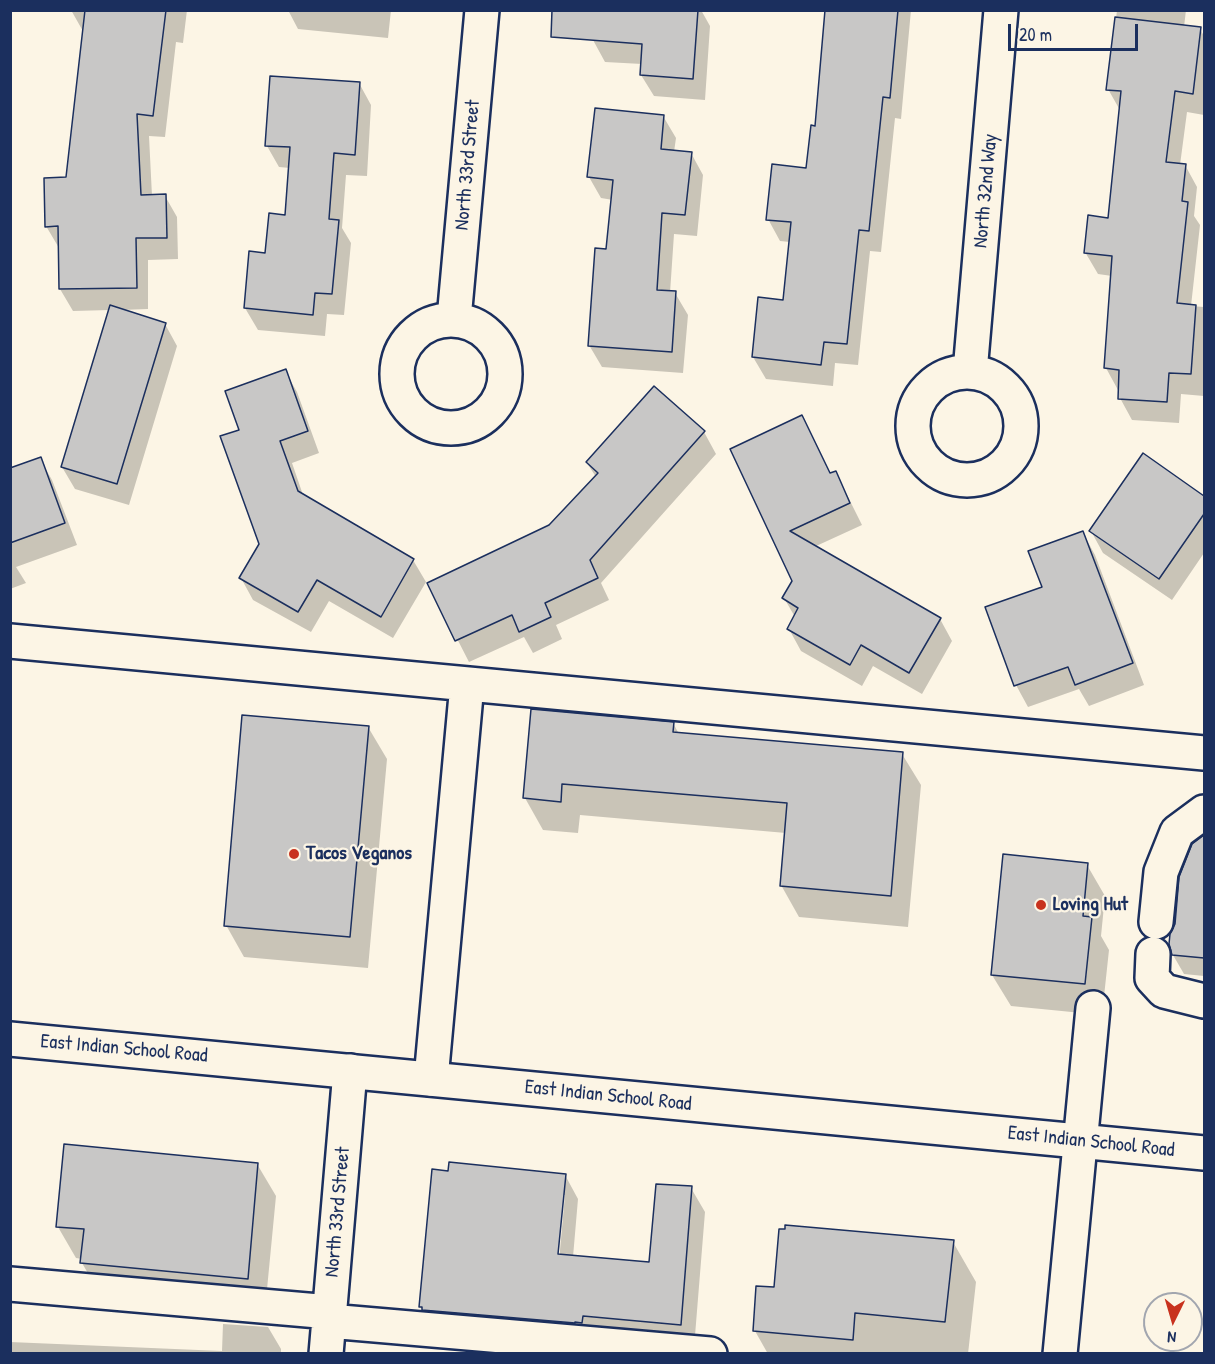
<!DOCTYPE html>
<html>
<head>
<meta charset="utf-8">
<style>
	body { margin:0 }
	#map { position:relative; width:1215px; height:1364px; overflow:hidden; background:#fcf5e5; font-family:"Patrick Hand",sans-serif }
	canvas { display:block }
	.frame { position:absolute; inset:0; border:12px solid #1b2f5e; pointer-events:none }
	.north { position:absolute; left:1143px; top:1292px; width:60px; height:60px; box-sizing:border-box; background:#fcf5e5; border:2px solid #a2a6af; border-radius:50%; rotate:185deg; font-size:16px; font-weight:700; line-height:24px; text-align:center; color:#1b2f5e }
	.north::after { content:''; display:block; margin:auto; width:21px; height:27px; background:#c8321e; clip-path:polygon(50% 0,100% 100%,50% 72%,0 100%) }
	.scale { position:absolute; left:1008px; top:24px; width:130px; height:27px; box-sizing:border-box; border:3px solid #1b2f5e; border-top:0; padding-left:8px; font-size:18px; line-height:21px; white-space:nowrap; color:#1b2f5e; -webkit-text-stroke:4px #fcf5e5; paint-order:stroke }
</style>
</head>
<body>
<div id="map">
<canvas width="1215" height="1364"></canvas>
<div class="frame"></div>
<div class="north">N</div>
<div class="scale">20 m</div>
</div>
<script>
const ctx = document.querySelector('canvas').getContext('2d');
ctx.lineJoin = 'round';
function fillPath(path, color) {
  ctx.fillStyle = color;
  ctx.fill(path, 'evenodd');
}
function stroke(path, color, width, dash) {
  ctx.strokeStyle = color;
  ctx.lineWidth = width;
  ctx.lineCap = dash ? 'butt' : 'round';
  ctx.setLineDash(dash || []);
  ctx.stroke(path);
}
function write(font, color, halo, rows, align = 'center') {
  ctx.font = font + ' "Patrick Hand",sans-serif';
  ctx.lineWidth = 4.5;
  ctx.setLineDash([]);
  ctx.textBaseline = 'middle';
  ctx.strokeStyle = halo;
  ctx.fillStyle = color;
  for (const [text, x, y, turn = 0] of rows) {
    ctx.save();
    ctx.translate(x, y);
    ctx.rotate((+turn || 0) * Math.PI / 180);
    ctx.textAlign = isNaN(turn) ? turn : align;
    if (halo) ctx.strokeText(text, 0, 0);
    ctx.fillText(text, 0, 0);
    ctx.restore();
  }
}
const shadow = new Path2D(`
	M71,10H187L183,43L176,42L165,137L149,136L152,196H165L177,217L178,259L148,260V309L121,310L165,324L177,346L129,505L75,489L62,467L110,310L73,311L60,289L59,248L46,226L68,179L84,33Z
	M288,10H391L388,38L298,29Z
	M595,10H701L710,26L705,100L654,96L641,75L642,64L605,62L593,40Z
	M827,10H911L901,119L895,118L881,252L870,251L858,365L835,363L833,386L766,379L753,357L784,302L790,242L780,241L768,219L808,169L816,127Z
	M1117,10H1186L1184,27L1200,29L1204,36V115L1187,112L1180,165H1185L1197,187L1194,216L1200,225L1191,306L1204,307V396L1181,394L1179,423L1132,420L1120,398L1118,390L1106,368L1112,276L1098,274L1085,252L1109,219L1121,112L1108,89Z
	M359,83L371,105L367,176L346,175L342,228L351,243L344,315L327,314L325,336L258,330L245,308L266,254L286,217L290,168L279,167L267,146Z
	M663,116L676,138L674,152L691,153L703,175L697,236L674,234L670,293H675L688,315L683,373L602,367L589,345L607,250L613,200L601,198L589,177Z
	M285,371L297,392L319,453L292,463L303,495L413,560L426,582L393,638L329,601L311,632L253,600L241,578L261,544L241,431Z
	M801,417L831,475L835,473L847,495L862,525L814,547L940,619L952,641L922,694L873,666L862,686L801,651L789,629L795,617L784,598L794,581L732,450Z
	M704,432L716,454L601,583L609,600L556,625L562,639L533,653L524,637L469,662L429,584L550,527L596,477L587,463Z
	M1144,456L1204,498V553L1172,600L1103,553L1091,531Z
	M40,459L52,480L77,545L16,567L26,583L10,589V470Z
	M1083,533L1095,555L1144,685L1089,706L1079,689L1028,707L1016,685L1044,588Z
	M673,723L679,734L902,754L921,785L908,927L799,917L781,885L786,833L580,815L578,833L543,830L525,798Z
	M368,727L387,759L368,968L244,957L226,925Z
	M1087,865L1105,896L1101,936L1109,950L1102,1015L1011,1006L992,975Z
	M1183,872L1204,874V976L1184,974L1173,955Z
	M257,1164L276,1196L265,1310L100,1294L82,1263V1259L76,1258L58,1227Z
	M565,1175L578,1199L573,1257L651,1264L691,1188L705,1212L694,1348L434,1330L420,1306ZM562,1195H565L559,1261H556Z
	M953,1242L976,1282L968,1354L878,1352V1354H768L755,1331L775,1289Z
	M223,1324L268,1327L281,1349V1354H10V1342L222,1351Z`);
const building = new Path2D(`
	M85,10H166L153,116L137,114L141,195L166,194L167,238H136L137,288L59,289L58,226L45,227L44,178L66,177Z
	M552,10H698L693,79L640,75L642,44L551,37Z
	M825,10H898L890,98L883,97L869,231L859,230L847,344L824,342L821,365L752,357L758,297L783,300L791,222L766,220L772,164L806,168L811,125L815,126Z
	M1115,17L1201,27L1193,94L1175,91L1166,162L1186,164L1182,201L1188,202L1177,303L1196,305L1191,374L1169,373L1167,402L1118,399L1119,370L1104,368L1112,256L1084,253L1088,215L1108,218L1121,91L1106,90Z
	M270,76L360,82L355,155L334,153L329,219L339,220L332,294L315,293L313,315L244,308L249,251L265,253L269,213L285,215L290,147L265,146Z
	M595,108L664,115L661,149L692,152L685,215L662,213L657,290L676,291L672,352L588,346L595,248L606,249L613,180L587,177Z
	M110,305L166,323L117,484L61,467Z
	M286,369L308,431L280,441L298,491L414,559L381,617L317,580L298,612L239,578L259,544L220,436L239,430L225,391Z
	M654,386L705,431L590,560L598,578L545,603L551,617L519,632L512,615L455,641L427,583L549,525L598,473L586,462Z
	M802,415L830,473L836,471L850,503L790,531L941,618L909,673L861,645L850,665L787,629L798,608L782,598L792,581L730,449Z
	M1143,453L1204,496V514L1159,579L1089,531Z
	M41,457L65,523L10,543V468Z
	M1083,531L1133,663L1075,685L1068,667L1014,686L985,607L1042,587L1028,551Z
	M531,709L674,722L673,732L903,752L891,896L780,886L787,803L562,784L561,802L523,798Z
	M242,715L369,726L350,937L224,926Z
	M1204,835V958L1172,955L1169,944L1170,934L1175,924L1179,877L1192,844Z
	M1003,854L1088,863L1083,916L1092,917L1085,984L991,975Z
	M64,1144L258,1163L248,1279L80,1263L84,1229L56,1227Z
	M449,1162L566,1174L558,1254L649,1262L656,1184L692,1186L681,1325L583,1316L582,1323L575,1322V1323L422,1310V1307H419L432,1169L448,1171Z
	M785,1225L954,1240L945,1322L855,1313L853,1340L753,1331L756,1286L774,1287L779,1229H785Z`);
const minor = new Path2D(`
	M454,319L482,10
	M397 374a54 54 0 1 1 108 0a54 54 0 1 1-108 0Z
	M913 426a54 54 0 1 1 108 0a54 54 0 1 1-108 0Z
	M970,372L1001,10
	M10,641L1204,753
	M1156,922L1161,872L1177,832L1204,812
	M1153,954L1152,978L1164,991L1204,1001
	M431,1079L467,684
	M10,1284L330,1312
	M329,1321L710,1354
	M326,1354L350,1071
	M1060,1354L1093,1008`);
const major = new Path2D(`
	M10,1039L1204,1153`);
const markers = [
	[294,854,6,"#c8321e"],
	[1041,905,6,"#c8321e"]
];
const streetNames = [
	["North 33rd Street",468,165,-85],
	["North 32nd Way",986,191,-85],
	["East Indian School Road",124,1049,5],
	["East Indian School Road",608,1096,6],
	["East Indian School Road",1091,1142,6],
	["North 33rd Street",338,1212,-85]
];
const poiNames = [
	["Tacos Veganos",306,854],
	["Loving Hut",1053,905]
];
fillPath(shadow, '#0003');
fillPath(building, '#c8c7c6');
stroke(building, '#1b2f5e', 1.5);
stroke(minor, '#1b2f5e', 38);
stroke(major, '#1b2f5e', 38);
stroke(minor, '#fcf5e5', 33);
stroke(major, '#fcf5e5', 33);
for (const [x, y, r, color] of markers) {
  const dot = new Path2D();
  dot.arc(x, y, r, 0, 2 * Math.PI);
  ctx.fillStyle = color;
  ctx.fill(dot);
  stroke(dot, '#fcf5e5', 2);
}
write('20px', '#1b2f5e', '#fcf5e5', streetNames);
write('bold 20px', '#1b2f5e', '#fcf5e5', poiNames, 'left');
</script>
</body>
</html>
